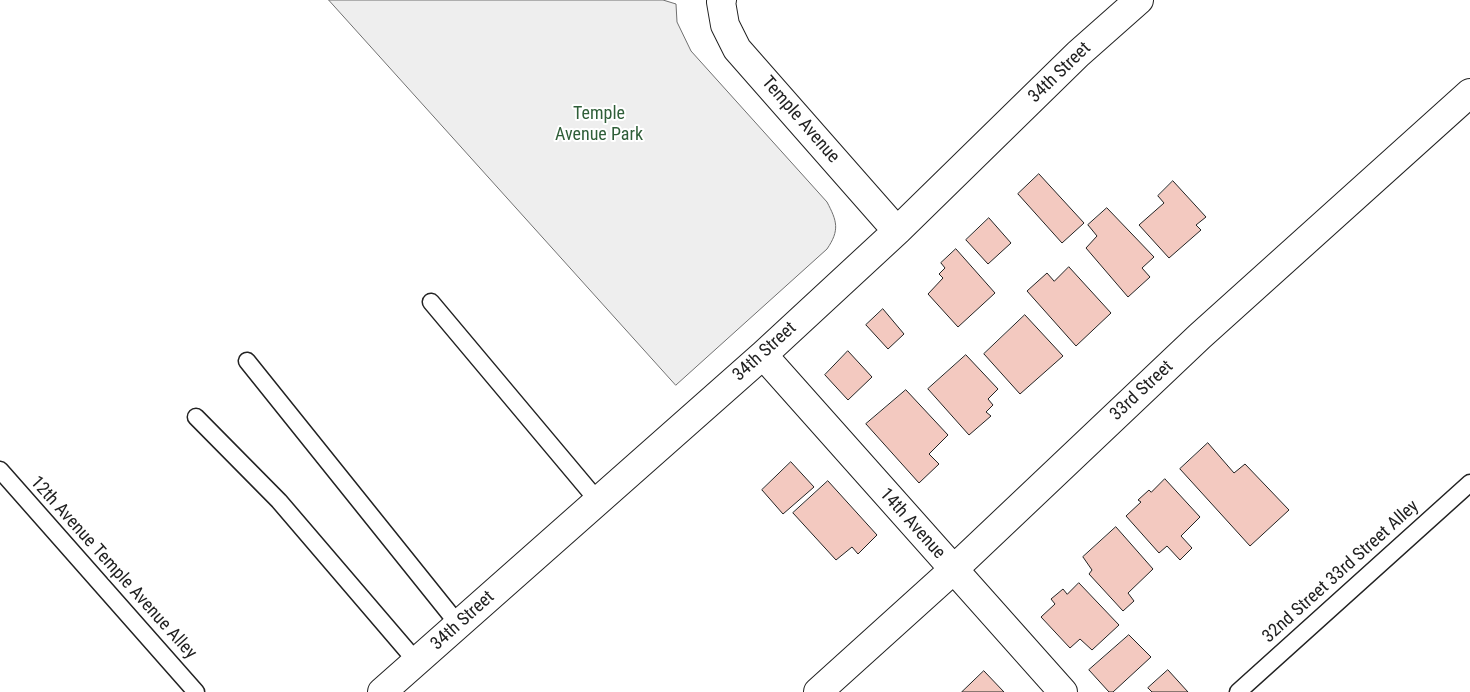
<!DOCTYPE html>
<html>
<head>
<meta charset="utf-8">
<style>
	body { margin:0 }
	canvas { display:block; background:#fff }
</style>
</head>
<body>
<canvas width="1470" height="692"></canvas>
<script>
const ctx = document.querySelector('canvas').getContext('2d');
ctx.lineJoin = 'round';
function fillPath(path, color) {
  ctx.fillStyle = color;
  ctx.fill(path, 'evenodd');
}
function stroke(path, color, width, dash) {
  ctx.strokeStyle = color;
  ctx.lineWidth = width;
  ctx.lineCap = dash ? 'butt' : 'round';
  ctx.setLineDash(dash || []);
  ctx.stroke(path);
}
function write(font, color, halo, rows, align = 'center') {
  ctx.font = font + ' "Roboto Condensed",sans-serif';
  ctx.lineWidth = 4;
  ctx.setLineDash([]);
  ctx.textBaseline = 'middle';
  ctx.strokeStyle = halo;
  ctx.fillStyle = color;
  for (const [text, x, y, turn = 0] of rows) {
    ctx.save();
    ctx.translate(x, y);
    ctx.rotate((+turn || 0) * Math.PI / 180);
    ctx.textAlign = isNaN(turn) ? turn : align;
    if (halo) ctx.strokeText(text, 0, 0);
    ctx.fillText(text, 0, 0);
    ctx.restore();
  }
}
const green = new Path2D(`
	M329,0H663L676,4L677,22L691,51L827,202C837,221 840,230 827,249L676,385Z`);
const building = new Path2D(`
	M1039,174L1084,223L1062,243L1018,194Z
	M1173,181L1206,217L1196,225L1201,230L1169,258L1139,225L1164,203L1158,196Z
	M1107,208L1154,257L1142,268L1150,277L1128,297L1086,248L1097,236L1088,225Z
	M989,218L1011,243L988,264L966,240Z
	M956,249L995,293L958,327L928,294L943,278L939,274L945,268L941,263Z
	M1069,267L1111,313L1076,346L1027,291L1047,273L1054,281Z
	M883,309L904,334L888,349L866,325Z
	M1025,315L1063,356L1020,394L984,354Z
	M848,351L872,377L848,400L825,375Z
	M966,355L998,389L988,399L993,405L986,412L991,416L969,435L928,389Z
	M906,390L948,435L929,454L939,464L919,483L866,424Z
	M1208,443L1234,473L1245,464L1289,510L1250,546L1180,469Z
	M791,462L814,487L783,514L762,490Z
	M1165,479L1200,517L1181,536L1192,548L1180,560L1167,546L1159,553L1126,516L1141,502L1138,500L1149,490L1151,492Z
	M828,481L877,535L858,554L852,547L836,560L793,513Z
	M1116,527L1153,569L1128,593L1134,601L1123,611L1089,574L1092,570L1083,557Z
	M1079,583L1119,625L1092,650L1080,639L1070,648L1041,617L1055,604L1051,599L1063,589L1067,594Z
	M1129,635L1151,657L1113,692H1109L1089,670Z
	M1168,670L1188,692H1152L1148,688Z
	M984,671L1004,692H962Z`);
const lane = new Path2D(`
	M431,302L598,501
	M247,361L458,624
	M196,417L279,501L416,661
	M0,470L196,692
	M1238,692L1470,483`);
const street = new Path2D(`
	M722,0L721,2L725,25L737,49L897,231
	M763,355L1063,692
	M382,692L763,355L897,231L1078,54L1139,0
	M818,692L953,570L1200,336L1470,93`);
const streetNames = [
	["34th Street",1060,73,-44],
	["Temple Avenue",800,120,49],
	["34th Street",765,352,-42],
	["33rd Street",1142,391,-43],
	["14th Avenue",912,524,48],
	["12th Avenue Temple Avenue Alley",113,568,48],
	["32nd Street 33rd Street Alley",1341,572,-42],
	["34th Street",463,621,-42]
];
const parkNames = [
	["Temple",599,114],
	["Avenue Park",599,135]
];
fillPath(green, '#eee');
stroke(green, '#6f6f6f', 1);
fillPath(building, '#f3c9c0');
stroke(building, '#222', 1);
stroke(lane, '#222', 19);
stroke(street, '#222', 30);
stroke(lane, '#fff', 16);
stroke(street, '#fff', 28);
write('18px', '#222', '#fff', streetNames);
write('18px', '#2f5e38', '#fff', parkNames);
</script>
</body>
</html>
